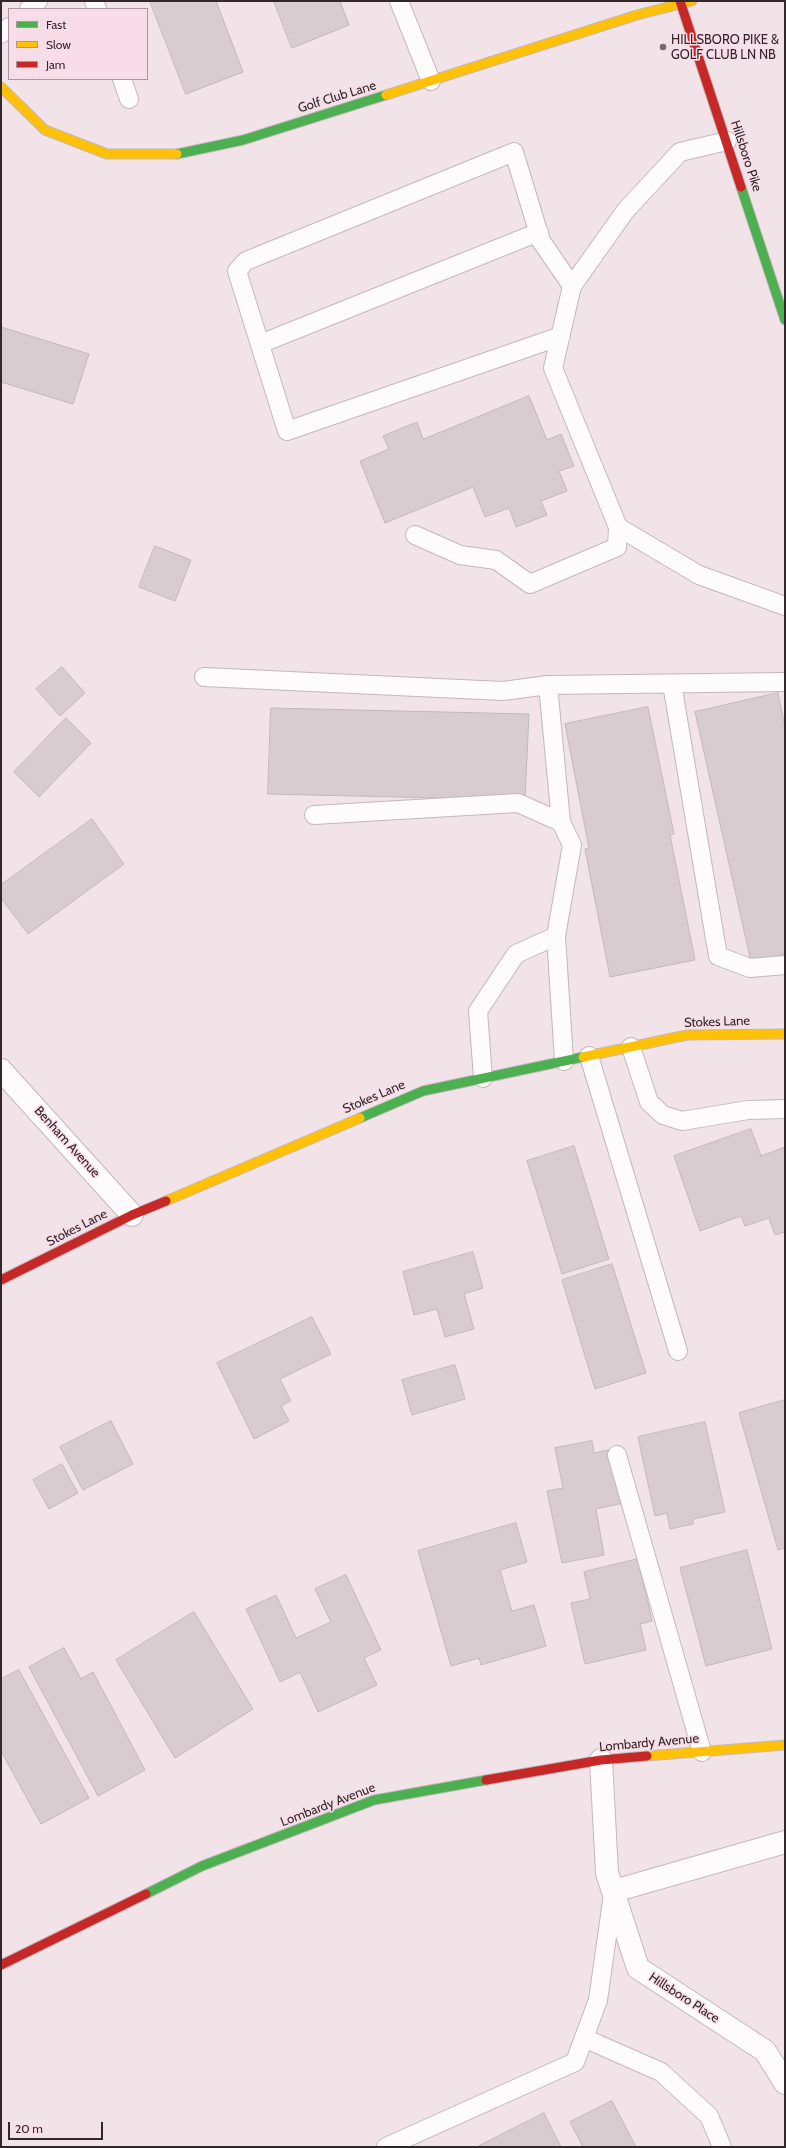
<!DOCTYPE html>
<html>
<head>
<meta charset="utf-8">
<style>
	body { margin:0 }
	#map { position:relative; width:786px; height:2148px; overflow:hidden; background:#f2e3e9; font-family:Cabin,sans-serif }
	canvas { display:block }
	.frame { position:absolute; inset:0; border:2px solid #32282b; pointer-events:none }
	.legend { position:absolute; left:8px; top:8px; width:140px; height:72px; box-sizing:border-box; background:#f8dde8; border:1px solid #a9959c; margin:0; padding:5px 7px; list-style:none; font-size:12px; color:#32282b }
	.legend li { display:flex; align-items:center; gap:8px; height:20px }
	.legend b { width:20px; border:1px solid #a9959c }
	.scale { position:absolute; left:8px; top:2122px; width:95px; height:18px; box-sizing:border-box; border:2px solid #32282b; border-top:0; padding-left:5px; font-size:12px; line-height:14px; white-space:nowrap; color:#32282b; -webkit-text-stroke:3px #f8dde8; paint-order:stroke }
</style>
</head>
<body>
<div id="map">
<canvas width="786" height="2148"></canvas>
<div class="frame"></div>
<ul class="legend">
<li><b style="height:5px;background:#4caf50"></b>Fast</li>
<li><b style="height:5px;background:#ffc107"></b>Slow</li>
<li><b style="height:5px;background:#c62828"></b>Jam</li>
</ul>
<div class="scale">20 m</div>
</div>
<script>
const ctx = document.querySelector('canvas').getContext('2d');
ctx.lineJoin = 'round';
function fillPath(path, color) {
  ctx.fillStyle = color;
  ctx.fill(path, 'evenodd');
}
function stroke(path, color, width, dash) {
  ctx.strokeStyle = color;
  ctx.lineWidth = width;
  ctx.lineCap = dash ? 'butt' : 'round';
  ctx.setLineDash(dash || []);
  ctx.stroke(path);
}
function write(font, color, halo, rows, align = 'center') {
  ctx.font = font + ' Cabin,sans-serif';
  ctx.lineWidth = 3;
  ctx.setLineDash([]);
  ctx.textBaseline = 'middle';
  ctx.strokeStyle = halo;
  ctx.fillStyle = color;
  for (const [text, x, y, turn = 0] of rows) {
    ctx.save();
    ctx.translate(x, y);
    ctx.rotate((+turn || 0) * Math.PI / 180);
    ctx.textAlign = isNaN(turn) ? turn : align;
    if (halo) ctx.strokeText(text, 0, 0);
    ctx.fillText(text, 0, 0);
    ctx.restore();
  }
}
const building = new Path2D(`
	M150,1H216L243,72L186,94Z
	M274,1H340L349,25L292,48Z
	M1,327L89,354L73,404L1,382Z
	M529,396L547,440L561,434L574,466L559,471L567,491L541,501L547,515L516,527L509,508L485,517L473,487L385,523L360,461L389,449L383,436L417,422L423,439Z
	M155,546L191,560L175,601L139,587Z
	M62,667L85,693L60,716L36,689Z
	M778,693L785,727V954L751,962L695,712Z
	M648,707L674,834L670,835L695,960L610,977L585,849L589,848L565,724Z
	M271,708L529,714L525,800L268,794Z
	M66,718L91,743L39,797L14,772Z
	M92,819L124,864L28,934L1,898V885Z
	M751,1129L761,1156L785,1147V1232L775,1235L769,1218L745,1226L741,1216L700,1231L674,1156Z
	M574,1146L609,1259L562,1274L527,1161Z
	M473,1252L483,1288L464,1294L474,1329L445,1337L437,1309L414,1315L403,1272Z
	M612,1264L646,1373L595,1389L562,1280Z
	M312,1317L331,1354L280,1379L291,1401L281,1406L289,1421L254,1439L217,1363Z
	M455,1365L465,1399L412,1415L402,1380Z
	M785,1400V1548L778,1550L739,1413Z
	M111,1421L133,1464L83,1490L60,1447Z
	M705,1422L725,1512L693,1519V1524L670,1529L667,1513L655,1516L638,1437Z
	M592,1441L594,1453L613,1449L624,1503L596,1509L604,1555L562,1563L547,1491L563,1488L555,1448Z
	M62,1464L78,1493L49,1509L33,1480Z
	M516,1523L527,1562L500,1570L512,1611L534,1605L546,1646L481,1665L479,1658L451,1666L418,1551Z
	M747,1550L772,1649L706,1666L680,1568Z
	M638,1559L652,1621L640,1624L646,1650L585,1664L571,1603L590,1599L584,1572Z
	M346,1575L381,1650L364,1658L377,1685L318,1712L300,1672L280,1682L246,1609L276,1595L296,1638L331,1622L315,1589Z
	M194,1612L253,1709L175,1758L116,1660Z
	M64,1648L81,1679L93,1672L145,1770L98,1796L29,1667Z
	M19,1670L89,1798L41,1824L1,1751V1679Z
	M612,2101L636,2147H583L570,2122Z
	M544,2113L561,2147H477Z`);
const lane = new Path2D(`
	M94,1L97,9
	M399,1L431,81
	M29,9L38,1
	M1,34L9,27
	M122,79L129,99
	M561,336L287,431L237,271L246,261L514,152L541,241L572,286
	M260,344L539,232
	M618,527L699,575L785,606
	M415,535L460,555L496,560L530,584L617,547L618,527L553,368L572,286L626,210L680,152L727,141
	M204,677L503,691L548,685
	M672,684L718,956L750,968L785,965
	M314,815L518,803L561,822L572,845L556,936L564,1061
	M561,822L548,685L785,682
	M631,1047L649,1102L663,1115L682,1121L748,1110L785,1109
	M589,1056L678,1351
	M483,1078L478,1011L516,954L556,936
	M617,1455L702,1752
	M584,2038L661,2072L709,2116L722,2147
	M386,2147L575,2062L598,2000L613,1894`);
const street = new Path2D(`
	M1,1070L132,1215
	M601,1760L607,1873L638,1968L765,2051L785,2083
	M614,1891L785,1842`);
const fast = new Path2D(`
	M177,154L243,140L386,95
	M741,187L785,320
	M360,1118L423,1091L583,1057
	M146,1894L202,1866L374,1800L486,1780`);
const slow = new Path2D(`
	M1,87L45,130L107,154H177
	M386,95L637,15L692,1
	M583,1057L687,1035L785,1034
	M166,1201L360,1118
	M647,1756L785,1745`);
const jam = new Path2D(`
	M680,1L741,187
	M1,1280L132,1215L166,1201
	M486,1780L601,1760L647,1756
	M1,1965L146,1894`);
const markers = [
	[663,47,4,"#75696e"]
];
const poiNames = [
	["HILLSBORO PIKE &",671,40],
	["GOLF CLUB LN NB",671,55]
];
const streetNames = [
	["Golf Club Lane",337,97,-17],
	["Hillsboro Pike",746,156,72],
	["Stokes Lane",717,1022,-2],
	["Stokes Lane",374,1097,-23],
	["Benham Avenue",67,1142,48],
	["Stokes Lane",77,1228,-27],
	["Lombardy Avenue",649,1743,-5],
	["Lombardy Avenue",328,1805,-21],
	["Hillsboro Place",684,1998,33]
];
fillPath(building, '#d9ccd1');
stroke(building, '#c2b7bb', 1);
stroke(lane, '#c3b8bc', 20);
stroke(street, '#c3b8bc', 24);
stroke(fast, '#c3b8bc', 11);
stroke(slow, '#c3b8bc', 11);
stroke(jam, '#c3b8bc', 11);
stroke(lane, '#fdfbfc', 18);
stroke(street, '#fdfbfc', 22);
stroke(fast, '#4caf50', 9);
stroke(slow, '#ffc107', 9);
stroke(jam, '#c62828', 9);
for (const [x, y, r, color] of markers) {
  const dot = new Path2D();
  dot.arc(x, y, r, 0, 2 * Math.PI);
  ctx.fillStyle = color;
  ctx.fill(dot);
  stroke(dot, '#f8dde8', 1.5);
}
write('13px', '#32282b', '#f8dde8', poiNames, 'left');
write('13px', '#32282b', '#f8dde8', streetNames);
</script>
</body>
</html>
